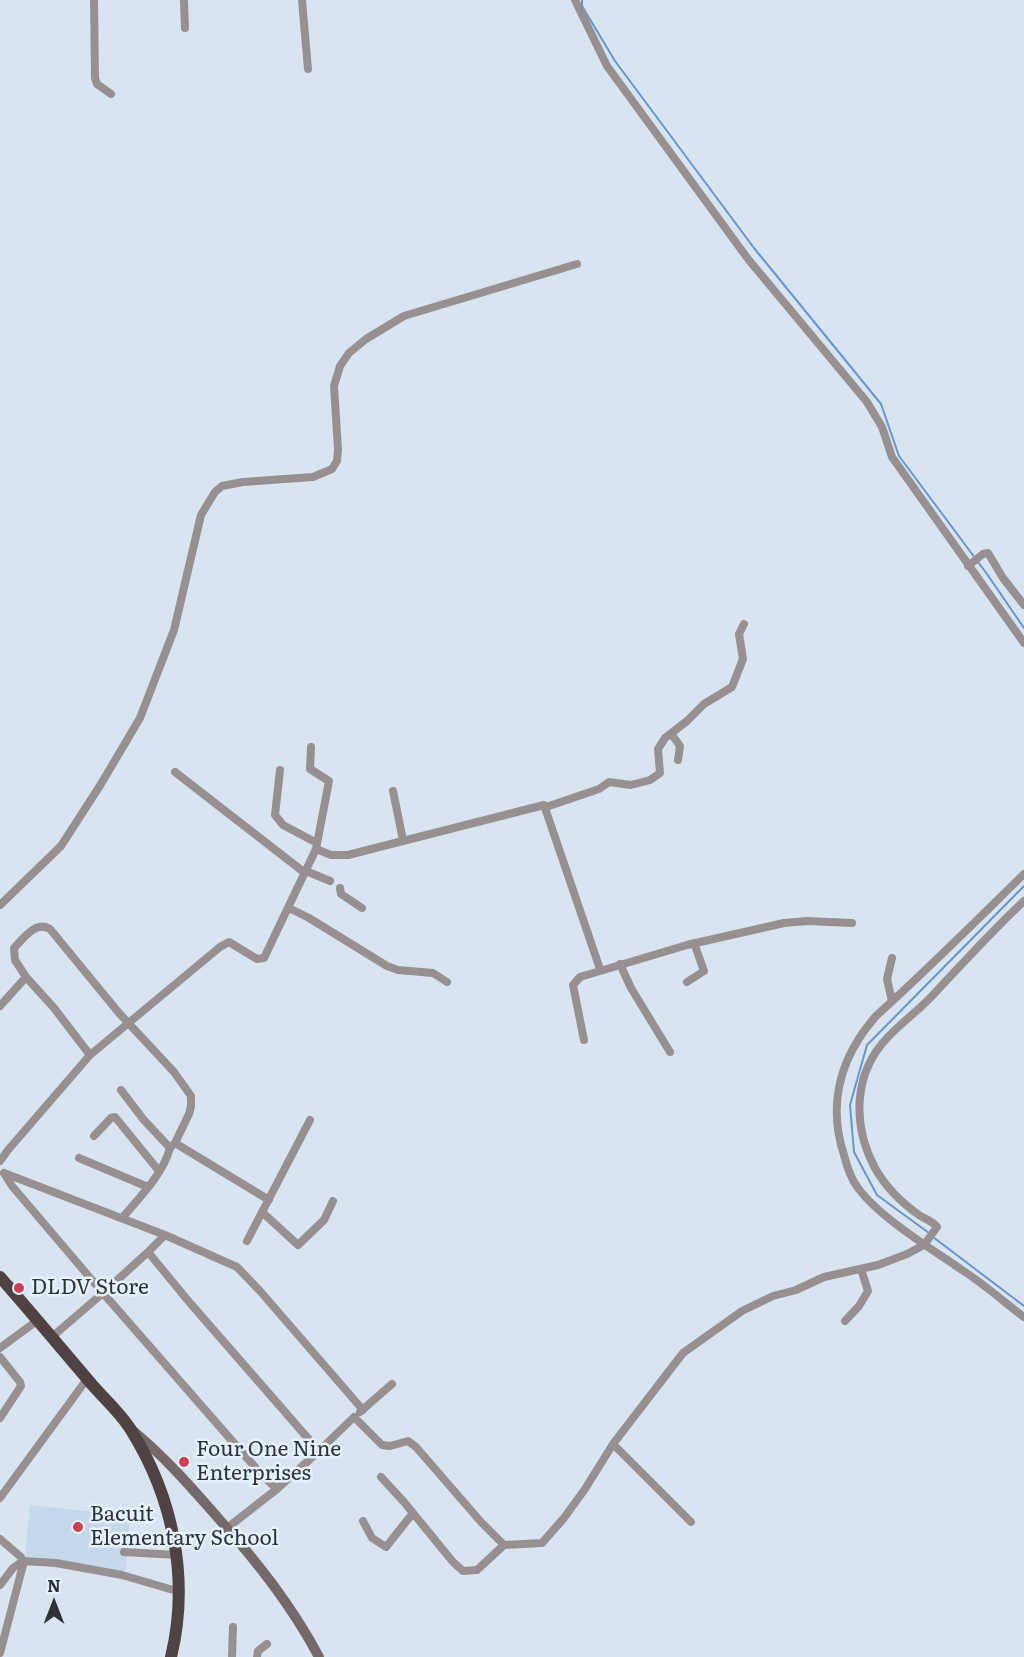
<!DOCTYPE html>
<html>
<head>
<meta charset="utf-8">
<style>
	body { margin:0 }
	#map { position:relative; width:1024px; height:1657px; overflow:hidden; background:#d9e4f1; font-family:Literata,serif }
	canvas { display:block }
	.north { position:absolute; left:24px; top:1573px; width:60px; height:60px; -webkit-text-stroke:4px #e6f1fe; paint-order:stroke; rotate:0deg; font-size:16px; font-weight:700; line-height:24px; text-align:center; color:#2e3338 }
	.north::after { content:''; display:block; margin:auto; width:21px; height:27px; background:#2e3338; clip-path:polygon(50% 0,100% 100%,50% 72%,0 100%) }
</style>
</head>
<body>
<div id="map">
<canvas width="1024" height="1657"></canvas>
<div class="north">N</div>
</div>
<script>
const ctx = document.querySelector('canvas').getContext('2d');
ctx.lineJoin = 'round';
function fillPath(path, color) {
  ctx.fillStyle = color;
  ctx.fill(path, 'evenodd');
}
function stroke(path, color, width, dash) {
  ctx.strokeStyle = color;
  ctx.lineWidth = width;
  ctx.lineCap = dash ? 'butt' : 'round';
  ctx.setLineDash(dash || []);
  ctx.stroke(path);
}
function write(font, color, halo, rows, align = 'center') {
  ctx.font = font + ' Literata,serif';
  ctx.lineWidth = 5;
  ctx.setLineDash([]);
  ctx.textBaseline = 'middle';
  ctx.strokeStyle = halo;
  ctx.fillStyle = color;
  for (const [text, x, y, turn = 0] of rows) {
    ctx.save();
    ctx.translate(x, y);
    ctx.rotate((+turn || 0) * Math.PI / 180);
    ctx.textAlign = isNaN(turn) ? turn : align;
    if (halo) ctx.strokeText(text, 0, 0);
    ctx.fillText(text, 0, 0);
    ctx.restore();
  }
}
const built = new Path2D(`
	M30,1505L130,1516L126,1571L25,1559Z`);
const stream = new Path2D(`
	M582,0V6L615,61L754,248L881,404L899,456L987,574L1024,628
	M929,1233L877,1195L854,1152L850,1105L867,1045L1024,886
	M933,1237L1024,1306`);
const minor = new Path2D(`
	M94,0L95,78L97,84L111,94
	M184,0L185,28
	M302,0L308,69
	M575,0L607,66L748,259L867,402L882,427L892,457L1024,643
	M968,566L983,554L988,553L1003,578L1024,605
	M672,735L680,746L678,760
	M311,747L310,769L329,781L316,849
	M280,770L275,815L283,825L317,843
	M175,772L305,873
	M393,791L403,840
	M546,807L599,789L609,782L631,785L650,780L660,773L658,749L665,738L687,721L704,704L732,687L743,659L739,634L744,624
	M306,871L330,881
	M1024,874C975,922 927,970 876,1016C841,1056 827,1103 844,1155C847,1167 851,1179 858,1188C880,1218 932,1249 962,1270C984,1284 1004,1302 1024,1317
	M340,888L341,894L362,908
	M0,905L61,846L101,784L140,718L174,630L201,515L215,492L222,486L243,482L313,477L332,469L337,461L338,449L334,386L340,366L349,353L366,339L404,316L577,264
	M289,908L309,918L387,966L398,970L433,973L447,982
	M892,958L887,979L892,1001
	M620,964L631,988L670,1052
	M687,982L704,971L694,943
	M0,1006L26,977
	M584,1040L573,985L580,977L687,945L784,923L807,921L852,923
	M90,1055L54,1008L26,977L15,960L14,948C23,939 36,920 50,929L119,1013L174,1072L191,1096V1106L189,1114L175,1143
	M121,1090L143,1119L170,1148C163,1174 140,1197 123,1217
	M94,1136L111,1118L115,1117L159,1171
	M171,1147L175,1143L269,1200
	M79,1158L148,1187
	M0,1161L8,1150L90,1055L220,947L229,942L257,959L264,958L316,849L331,855H348L544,805L600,969
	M4,1173L12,1186L103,1293L53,1336
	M4,1173L165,1235L148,1252
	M262,1212L298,1245L324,1220L333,1201
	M165,1235L237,1267L260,1291L363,1410
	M247,1241L310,1120
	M845,1321L859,1306L868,1291L861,1269
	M0,1348L38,1320
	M0,1357L20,1382L21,1386L0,1418
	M360,1412L392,1384
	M613,1444L691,1522
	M381,1477L404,1502L453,1562L463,1571L477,1570L504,1545
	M277,1489L261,1474L103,1293L148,1252L190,1303L319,1451L354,1417L382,1445L390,1446L408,1441L416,1447L481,1522L504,1545L542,1543L564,1518L585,1489L613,1444L683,1353L742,1311L773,1296L796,1290L824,1277L878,1265L907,1254L924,1245L937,1227C933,1221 925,1219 919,1215C902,1203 885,1186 875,1168C852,1125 853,1073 888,1037C902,1022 918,1011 932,996C962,964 992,931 1024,901
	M0,1498L87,1379
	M363,1521L372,1538L386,1547L413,1513
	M227,1528L277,1489L319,1451
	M0,1539L21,1557L23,1565L0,1653
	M124,1552L177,1555
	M0,1585L13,1568L23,1561L56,1563L122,1575L180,1592
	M232,1657L233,1627
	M257,1657L258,1651L267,1644`);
const secondary = new Path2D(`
	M131,1429C164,1456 191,1487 219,1519C257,1562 292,1606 319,1657`);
const trunk = new Path2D(`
	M0,1277C30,1311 59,1346 89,1381C102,1397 120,1412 131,1430C173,1497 190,1579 171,1657`);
const markers = [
	[19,1288,6,"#cf3f56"],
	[184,1462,6,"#cf3f56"],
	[78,1527,6,"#cf3f56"]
];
const poiNames = [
	["DLDV Store",31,1288],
	["Four One Nine",196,1450],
	["Enterprises",196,1474],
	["Bacuit",90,1515],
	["Elementary School",90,1539]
];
fillPath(built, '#c8d8eb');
stroke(stream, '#6596d0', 2);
stroke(minor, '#989090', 8);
stroke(secondary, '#746869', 10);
stroke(trunk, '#504242', 12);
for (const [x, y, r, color] of markers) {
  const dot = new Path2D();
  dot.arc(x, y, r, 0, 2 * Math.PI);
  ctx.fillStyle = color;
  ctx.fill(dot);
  stroke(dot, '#e6f1fe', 2);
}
write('21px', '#2e3338', '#e6f1fe', poiNames, 'left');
</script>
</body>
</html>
